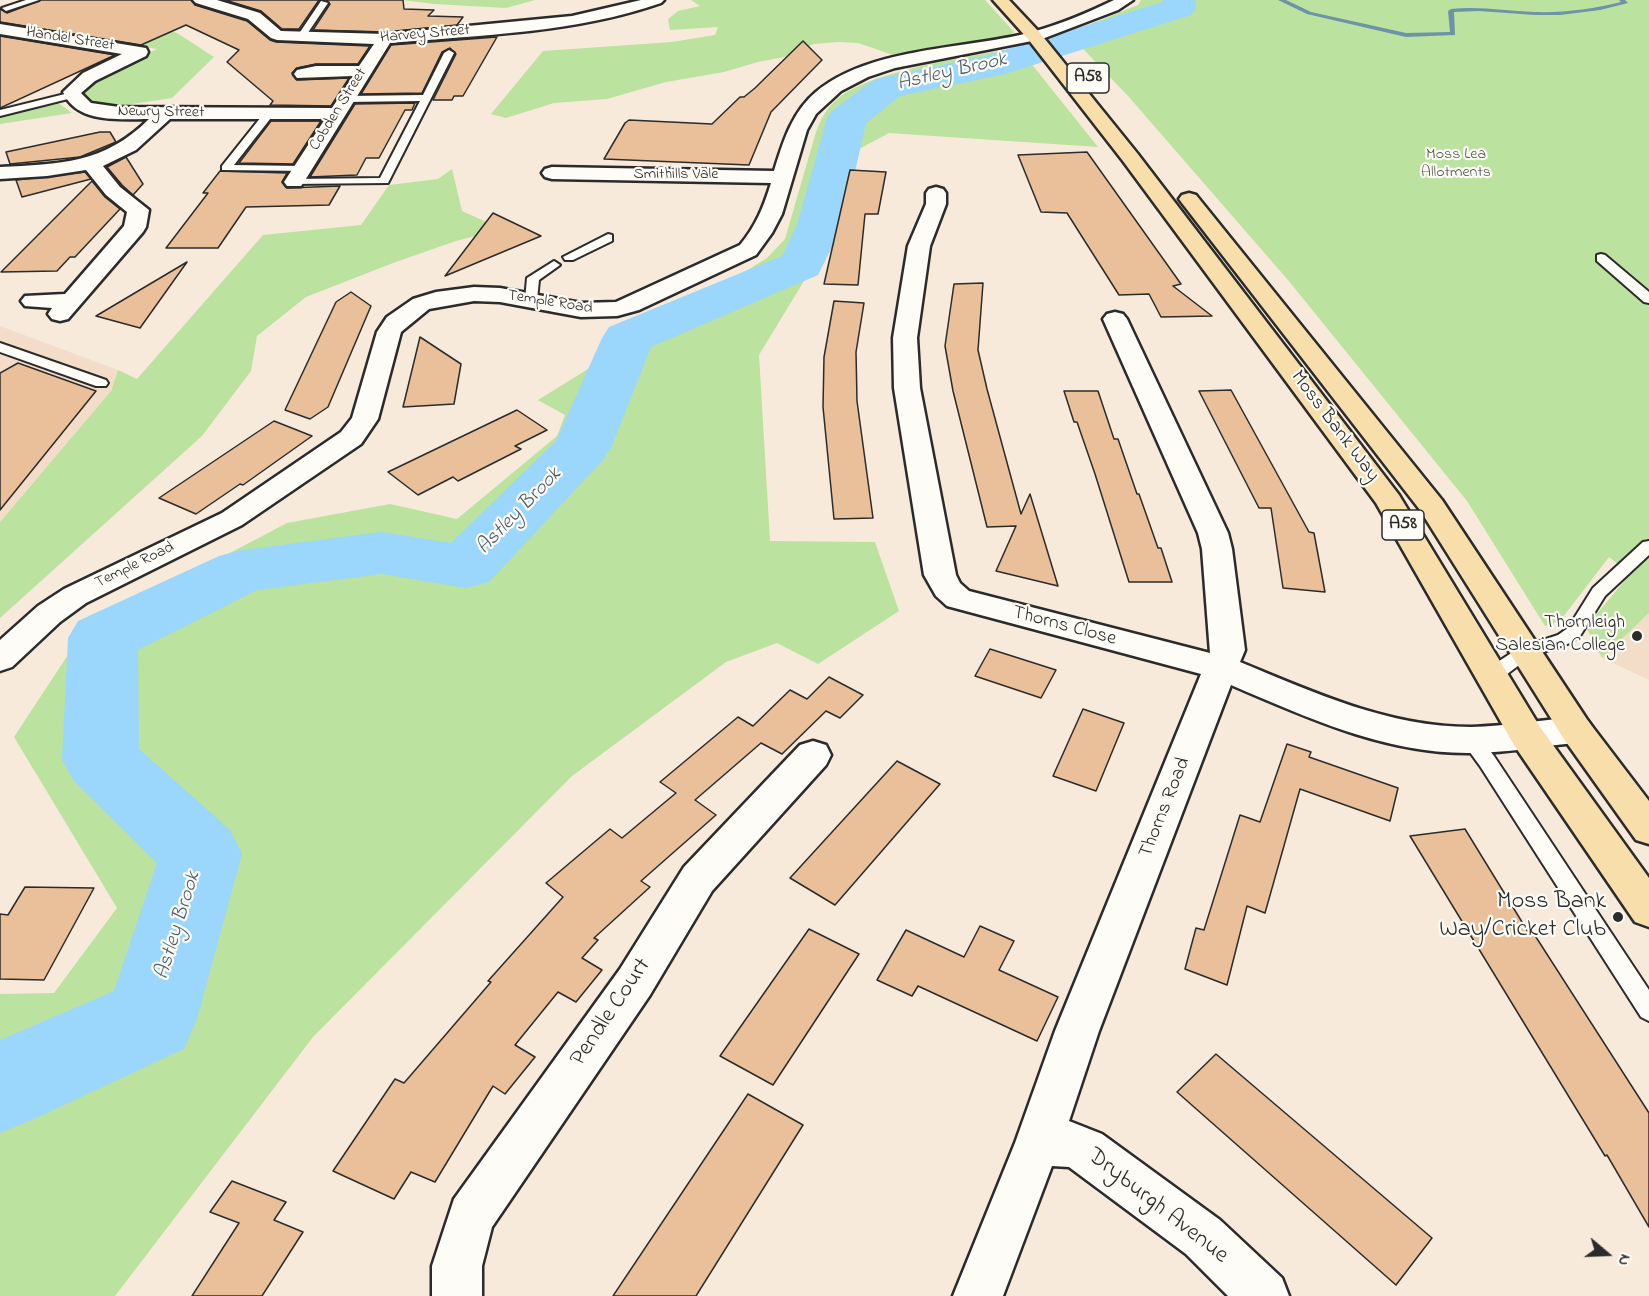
<!DOCTYPE html>
<html>
<head>
<meta charset="utf-8">
<style>
	body { margin:0 }
	#map { position:relative; width:1649px; height:1296px; overflow:hidden; background:#f7eadb; font-family:"Indie Flower",sans-serif }
	canvas { display:block }
	.north { position:absolute; left:1577px; top:1224px; width:60px; height:60px; -webkit-text-stroke:4px #fdfcf7; paint-order:stroke; rotate:109deg; font-size:16px; font-weight:700; line-height:24px; text-align:center; color:#2b2b2b }
	.north::after { content:''; display:block; margin:auto; width:21px; height:27px; background:#2b2b2b; clip-path:polygon(50% 0,100% 100%,50% 72%,0 100%) }
</style>
</head>
<body>
<div id="map">
<canvas width="1649" height="1296"></canvas>
<div class="north">N</div>
</div>
<script>
const ctx = document.querySelector('canvas').getContext('2d');
ctx.lineJoin = 'round';
function fillPath(path, color) {
  ctx.fillStyle = color;
  ctx.fill(path, 'evenodd');
}
function stroke(path, color, width, dash) {
  ctx.strokeStyle = color;
  ctx.lineWidth = width;
  ctx.lineCap = dash ? 'butt' : 'round';
  ctx.setLineDash(dash || []);
  ctx.stroke(path);
}
function write(font, color, halo, rows, align = 'center') {
  ctx.font = font + ' "Indie Flower",sans-serif';
  ctx.lineWidth = 4.5;
  ctx.setLineDash([]);
  ctx.textBaseline = 'middle';
  ctx.strokeStyle = halo;
  ctx.fillStyle = color;
  for (const [text, x, y, turn = 0] of rows) {
    ctx.save();
    ctx.translate(x, y);
    ctx.rotate((+turn || 0) * Math.PI / 180);
    ctx.textAlign = isNaN(turn) ? turn : align;
    if (halo) ctx.strokeText(text, 0, 0);
    ctx.fillText(text, 0, 0);
    ctx.restore();
  }
}
const built = new Path2D(`
	M0,326L118,370L111,391L0,522Z
	M1649,613V680L1602,658Z`);
const green = new Path2D(`
	M81,0L177,33L214,57L172,98L99,109L85,96L84,88L91,81L157,49L10,24L0,18Z
	M402,0H535L506,8L434,4Z
	M691,0H985L1014,32L1007,38L899,57L858,43L838,42L814,44L784,57L758,62L724,72L666,82L607,99L554,103L506,118L491,114L543,51L672,42L715,35L718,27L670,30L668,19L678,11L700,6Z
	M1141,0H1649V613L1602,658L1586,627L1630,574L1609,557L1560,621L1545,626L1467,501L1288,280L1128,96L1068,33L1138,5Z
	M1018,47L1098,147L889,133L848,155L830,222L804,281L759,355L770,541L875,542L899,611L818,664L777,643L726,662L572,776L313,1037L115,1296H0V994L54,993L117,908L14,737L85,629L287,523L390,504L457,519L557,436L565,415L538,400L767,258L785,239L816,132C821,120 825,110 835,101C868,70 972,57 1018,47Z
	M57,102L72,113L0,124V116Z
	M452,169L462,211L502,229L456,241L393,263L306,297L257,336L251,371L202,436L0,618V522L111,391L118,370L137,379L263,235L361,225L389,185L438,179Z`);
const stream = new Path2D(`
	M1278,0H1286L1311,12L1406,33L1450,32L1448,11L1451,9C1479,6 1506,11 1534,12C1563,13 1593,9 1621,2L1619,0H1625L1628,3L1600,10L1560,15H1535L1479,11L1454,12L1455,35L1406,37L1307,14Z`);
const river = new Path2D(`
	M1163,0H1195L1196,8L1191,15L1005,74L900,96L866,123L843,225L818,275L651,347L611,448L603,460L489,582L466,588L382,574L257,590L138,650L139,749L230,830L242,854L197,1019L184,1049L34,1119L0,1133V1040L114,991L157,863L74,781L62,760L68,638L78,621L219,556L242,550L382,532L451,543L556,441L602,338L609,327L782,256L797,225L827,118L833,110L875,79L985,56L1163,2Z`);
const building = new Path2D(`
	M41,0H191L195,5L247,21L270,40L276,42L370,46L358,64H316L297,68L292,73L297,80L349,78L331,106L270,105L273,101L227,62L239,50L186,25L141,45L0,22V9L7,13Z
	M225,0H319L299,29H282L261,11Z
	M326,0H403L404,9L434,10L428,16L463,17L457,25L385,32L313,30L330,4Z
	M0,36L115,55L0,108Z
	M497,37L463,96H454L452,100H433L456,54L450,48L442,52L422,93L361,94L391,45Z
	M803,41L822,60L771,112L749,165L604,159L625,123L629,120L712,124L740,97H744L755,88Z
	M415,103L412,110H405L379,158H366L357,175L310,177L355,104Z
	M271,121H321L293,164L239,163Z
	M100,132H110L116,142L80,157L10,164L6,152Z
	M1087,152L1181,284L1173,286L1212,316L1161,317L1149,294L1119,295L1067,213L1041,212L1018,155Z
	M126,157L143,184L133,195L122,185L107,167Z
	M850,170L886,172L878,214H865L858,285L824,284Z
	M220,171L287,173L282,182L287,188L340,186L329,205L246,207L218,248H166L208,193H203Z
	M85,172L91,179L22,197L16,180Z
	M92,181L105,197L120,209L75,257H70L57,271L1,272Z
	M493,213L541,236L445,276Z
	M187,262L140,328L96,316Z
	M983,283L978,350L987,389L1021,514L1030,494L1058,586L996,571L1016,526L987,527L953,391L945,346L954,284Z
	M351,292L371,306L328,407L310,419L285,410L336,302Z
	M834,301L864,303L856,352L857,401L873,518L834,519L823,407L824,357Z
	M420,337L461,364L454,404L403,407Z
	M18,363L96,391L0,510V373Z
	M1231,390L1309,532L1314,533L1325,592L1283,588L1271,508H1259L1199,391Z
	M1064,391H1098L1114,439H1118L1137,494H1139L1158,548H1161L1172,582H1129L1095,474L1077,422H1074Z
	M517,410L547,430L515,446L521,449L458,481L453,477L418,495L388,472Z
	M274,421L312,436L243,485L240,484L196,514L159,498Z
	M990,649L1056,670L1041,698L975,676Z
	M829,677L863,695L840,718L826,711L782,754L761,743L695,800L716,815L641,881L650,887L594,938L598,940L582,958L602,970L576,1002L558,992L515,1045L535,1057L505,1094L493,1086L435,1182L411,1172L394,1199L333,1171L395,1079L404,1083L491,982L488,981L563,897L546,883L610,829L622,838L676,793L660,782L738,717L753,726L790,690L807,699Z
	M1083,709L1124,723L1096,791L1053,776Z
	M1287,744L1311,752L1309,757L1398,788L1390,821L1300,789L1265,913L1247,906L1227,985L1185,969L1196,928L1204,930L1240,815L1260,822Z
	M897,761L940,784L835,905L790,878Z
	M1465,829L1530,935L1534,934L1649,1113V1227L1607,1155L1605,1156L1410,836Z
	M25,887L94,888L44,980L0,979V914L8,915Z
	M980,926L1014,941L999,970L1058,997L1037,1041L918,986L912,996L877,980L906,930L964,957Z
	M809,929L859,954L773,1085L720,1056Z
	M1216,1054L1432,1238L1396,1285L1177,1092Z
	M748,1094L803,1125L696,1296H613Z
	M232,1181L286,1202L274,1220L303,1232L262,1296H192L239,1223L210,1212Z`);
const service = new Path2D(`
	M26,0H39L6,11L2,8Z
	M321,1L328,3L303,40H297L296,38Z
	M449,50L454,53L388,183L290,184L288,182L294,179L380,178L420,101L347,102L342,99L347,96L423,95L444,53Z
	M73,92L76,93V97L0,116V110Z
	M269,111L274,114L234,165L302,166L307,169L306,171L222,170V166L265,112Z
	M608,234L612,235V241L573,260H565L563,257Z
	M1601,254L1605,255L1649,292V303L1644,302L1597,261V255Z
	M554,261L560,265L539,280L537,300L536,303H526L525,300L527,278Z
	M0,343L106,380L108,383L106,386H96L0,352Z
	M1649,541V555L1605,596L1580,636L1570,643L1531,656L1498,681L1491,683L1484,681L1482,676L1484,671L1519,648L1558,635L1568,628L1593,588L1643,542Z
	M1471,733L1478,735L1494,756L1649,990V1021L1641,1017L1480,766L1461,740L1464,735Z`);
const minor = new Path2D(`
	M193,0H217L260,13L281,31L385,34L572,16L641,0H664L661,3C575,33 481,35 390,43L304,182L301,186H287L284,182L325,119H170L136,150L103,166L120,187L149,210L146,227L143,232L68,319L60,321L52,319L48,314L52,308L25,306L21,301L25,296L65,294L124,226L127,212L106,195L86,170L47,176L0,179V167C60,164 104,164 149,119C119,119 77,124 63,92L83,73L122,54L0,34V24L146,48L148,52L146,56L95,81L81,93L91,103L119,107L332,108L353,76L297,78L294,74L297,70L316,66H359L374,44L277,40L271,38L248,19L196,3Z
	M1114,0H1133L1118,10L1042,39L895,68L868,77L841,91L816,114L807,130L782,214L772,233L756,255L639,310L617,316L581,317L500,302L474,301L429,309L401,332L378,419L361,444L242,525L86,603L60,622L12,667L0,671V640L38,606L64,589L222,513L341,432L352,418L377,332L387,317L413,299L436,292L474,287L500,288L581,303L616,302L740,245C756,226 764,206 771,183L552,179L545,177L542,173L545,169L552,167L774,171C783,142 792,112 816,92C867,49 958,49 1020,35C1052,28 1085,14 1114,0Z
	M936,187L943,189L946,193V204L930,246L917,338L920,388L956,575L960,583L969,591L1210,653L1202,549L1198,533L1103,319L1107,314L1115,312L1123,314L1127,319L1228,533L1232,549L1245,650L1240,662C1315,693 1389,727 1471,727C1506,726 1542,720 1576,717L1588,721L1594,730L1588,739L1576,743C1542,746 1506,753 1471,753C1386,754 1308,718 1231,685L1099,1031L1069,1121L1102,1134L1220,1220L1282,1278L1289,1296H1228L1186,1254L1069,1167L1052,1166L1003,1296H953L1015,1143L1055,1031L1201,674L947,606L936,596L924,575L894,388L893,338L908,246L926,204V193L929,189Z
	M813,741L826,745L831,755L826,765L712,891L650,995L492,1227L482,1266V1296H432V1266L454,1199L620,969L684,867L800,745Z`);
const trunk = new Path2D(`
	M993,0H1009L1040,33L1137,153L1399,495L1540,727L1649,878V927L1635,922L1514,745L1376,503L1123,161L1028,39Z
	M1189,193L1196,195L1442,500L1588,721L1649,801V844L1636,840L1564,739L1420,510L1182,203L1179,199L1182,195Z`);
const markers = [
	[1637,636,6,"#2b2b2b"],
	[1618,917,6,"#2b2b2b"]
];
const farStreetnames = [
	["Harvey Street",425,35,-5],
	["Handel Street",70,40,9],
	["Cobden Street",339,110,-58],
	["Newry Street",161,113,1],
	["Smithills Vale",676,175],
	["Temple Road",550,303,9],
	["Temple Road",135,566,-26]
];
const farParknames = [
	["Moss Lea",1456,155],
	["Allotments",1456,173]
];
const shields = [
	[1088,78,42],
	[1403,525,42]
];
const shieldNames = [
	["A58",1088,78],
	["A58",1403,525]
];
const streetNames = [
	["Moss Bank Way",1334,427,53],
	["Thorns Close",1064,627,15],
	["Thorns Road",1166,808,-68]
];
const poiNames = [
	["Thornleigh",1625,624],
	["Salesian College",1625,647]
];
const waterNames = [
	["Astley Brook",952,73,-13],
	["Astley Brook",520,512,-46],
	["Astley Brook",179,926,-73]
];
const nearPoinames = [
	["Moss Bank",1606,903],
	["Way/Cricket Club",1606,931]
];
const nearStreetnames = [
	["Pendle Court",612,1013,-56],
	["Dryburgh Avenue",1157,1207,38]
];
fillPath(built, '#f3ddc8');
fillPath(green, '#bbe29e');
fillPath(stream, '#6e92a8');
fillPath(river, '#9bd6fc');
fillPath(building, '#eac09a');
stroke(building, '#2b2b2b', 1.5);
stroke(service, '#2b2b2b', 4);
stroke(minor, '#2b2b2b', 5);
stroke(trunk, '#2b2b2b', 5);
fillPath(service, '#fdfcf7');
fillPath(minor, '#fdfcf7');
fillPath(trunk, '#f8deab');
for (const [x, y, r, color] of markers) {
  const dot = new Path2D();
  dot.arc(x, y, r, 0, 2 * Math.PI);
  ctx.fillStyle = color;
  ctx.fill(dot);
  stroke(dot, '#fdfcf7', 2);
}
write('16px', '#2b2b2b', '#fdfcf7', farStreetnames);
write('16px', '#4f5948', '#fdfcf7', farParknames);
for (const [x, y, w] of shields) {
  const box = new Path2D();
  box.roundRect(x - w / 2, y - 15, w, 30, 4.5);
  ctx.fillStyle = '#fdfcf7';
  ctx.fill(box);
  stroke(box, '#2b2b2b', 1.5);
}
write('bold 18px', '#2b2b2b', null, shieldNames);
write('20px', '#2b2b2b', '#fdfcf7', streetNames);
write('20px', '#2b2b2b', '#fdfcf7', poiNames, 'right');
write('italic 21px', '#4d5e6a', '#fdfcf7', waterNames);
write('24px', '#2b2b2b', '#fdfcf7', nearPoinames, 'right');
write('24px', '#2b2b2b', '#fdfcf7', nearStreetnames);
</script>
</body>
</html>
